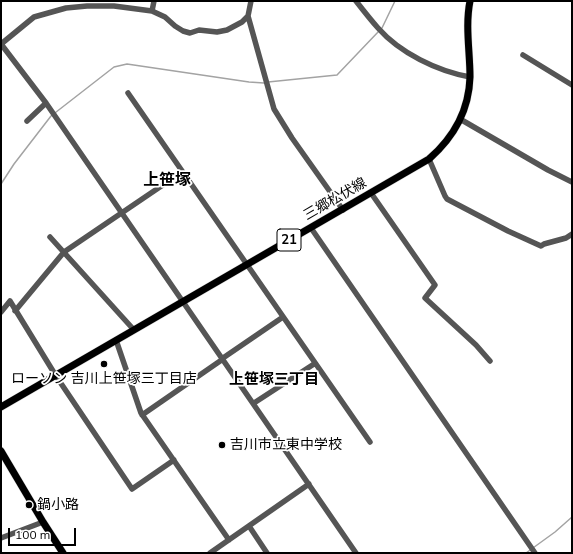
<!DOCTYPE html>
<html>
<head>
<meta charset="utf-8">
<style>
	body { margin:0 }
	#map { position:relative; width:573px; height:554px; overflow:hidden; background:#fff; font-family:Mulish,sans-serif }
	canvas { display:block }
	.frame { position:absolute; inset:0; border:2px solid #000; pointer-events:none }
	.scale { position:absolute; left:8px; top:528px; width:68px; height:18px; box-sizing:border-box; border:2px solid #000; border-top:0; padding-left:5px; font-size:12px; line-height:14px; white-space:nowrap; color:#000; -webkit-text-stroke:3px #fff; paint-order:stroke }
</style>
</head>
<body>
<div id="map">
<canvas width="573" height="554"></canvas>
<div class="frame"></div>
<div class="scale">100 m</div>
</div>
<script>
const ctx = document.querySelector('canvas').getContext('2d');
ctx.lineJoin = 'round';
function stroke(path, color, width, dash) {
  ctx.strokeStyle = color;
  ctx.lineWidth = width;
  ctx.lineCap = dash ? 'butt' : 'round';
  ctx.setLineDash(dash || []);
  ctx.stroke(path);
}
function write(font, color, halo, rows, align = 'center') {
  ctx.font = font + ' Mulish,"Noto Sans JP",sans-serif';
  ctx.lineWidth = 3.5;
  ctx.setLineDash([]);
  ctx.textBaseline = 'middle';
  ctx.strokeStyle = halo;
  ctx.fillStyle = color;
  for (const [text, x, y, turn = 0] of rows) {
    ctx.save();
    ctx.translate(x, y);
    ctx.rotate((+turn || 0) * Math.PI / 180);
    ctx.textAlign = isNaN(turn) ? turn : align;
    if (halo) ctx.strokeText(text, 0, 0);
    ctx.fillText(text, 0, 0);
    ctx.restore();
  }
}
const stream = new Path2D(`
	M382,28L395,1
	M268,82L337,75L379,31
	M1,184L14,164L51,116L114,67L127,64L249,82L264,83
	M526,553L555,532L572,517`);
const minor = new Path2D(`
	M356,1C363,10 370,19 378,28C400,53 437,71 470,77
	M152,11L154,1
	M248,16L274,109L292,138L343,210
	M1,44L46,103L356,553
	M1,44L34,17L66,8L87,6H114L152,11L165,17L175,26L183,31L190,33L199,30L217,32L227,30L242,22L248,16L251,1
	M523,55L572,85
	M128,93L370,442
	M460,119L548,170L572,182
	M27,121L46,103
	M429,159L445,196L447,199L508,231L541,246L544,244L566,238L572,234
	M371,193L435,285L425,298L476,345L490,361
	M311,228L535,553
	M50,237L134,330
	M15,311L64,252L182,172
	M1,312L10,301L56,376L132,489L174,460
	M116,340L141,413L229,540
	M223,358L283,317
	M254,403L314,364
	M142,415L223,359
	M249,526L267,553
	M1,538L43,522
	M210,553L309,484`);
const major = new Path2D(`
	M1,407L429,159C453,138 469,110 470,77C470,52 465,26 470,1
	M1,451L43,522L63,553`);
const markers = [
	[104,364,4,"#000"],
	[222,445,4,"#000"],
	[29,505,4,"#000"]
];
const shields = [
	[289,240,24]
];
const shieldNames = [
	["21",289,240]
];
const streetNames = [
	["三郷松伏線",335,199,-30]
];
const poiNames = [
	["ローソン 吉川上笹塚三丁目店",104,379,"center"],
	["吉川市立東中学校",230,445],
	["鍋小路",37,505]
];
const neighbourhoodNames = [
	["上笹塚三丁目",274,379]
];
const quarterNames = [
	["上笹塚",167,180]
];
stroke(stream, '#a3a3a3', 1.5);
stroke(major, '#dbdbdb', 8);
stroke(minor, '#555', 5.5);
stroke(major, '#000', 7);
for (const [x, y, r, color] of markers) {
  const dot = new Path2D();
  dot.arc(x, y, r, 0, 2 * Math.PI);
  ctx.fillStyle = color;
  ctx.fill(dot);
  stroke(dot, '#fff', 1.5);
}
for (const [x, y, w] of shields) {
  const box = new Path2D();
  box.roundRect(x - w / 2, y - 11, w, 22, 3);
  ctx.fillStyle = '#fff';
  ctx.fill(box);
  stroke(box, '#000', 1);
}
write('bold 13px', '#000', null, shieldNames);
write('14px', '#000', '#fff', streetNames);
write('14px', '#000', '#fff', poiNames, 'left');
write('bold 15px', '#000', '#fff', neighbourhoodNames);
write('bold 16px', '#000', '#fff', quarterNames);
</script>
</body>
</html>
